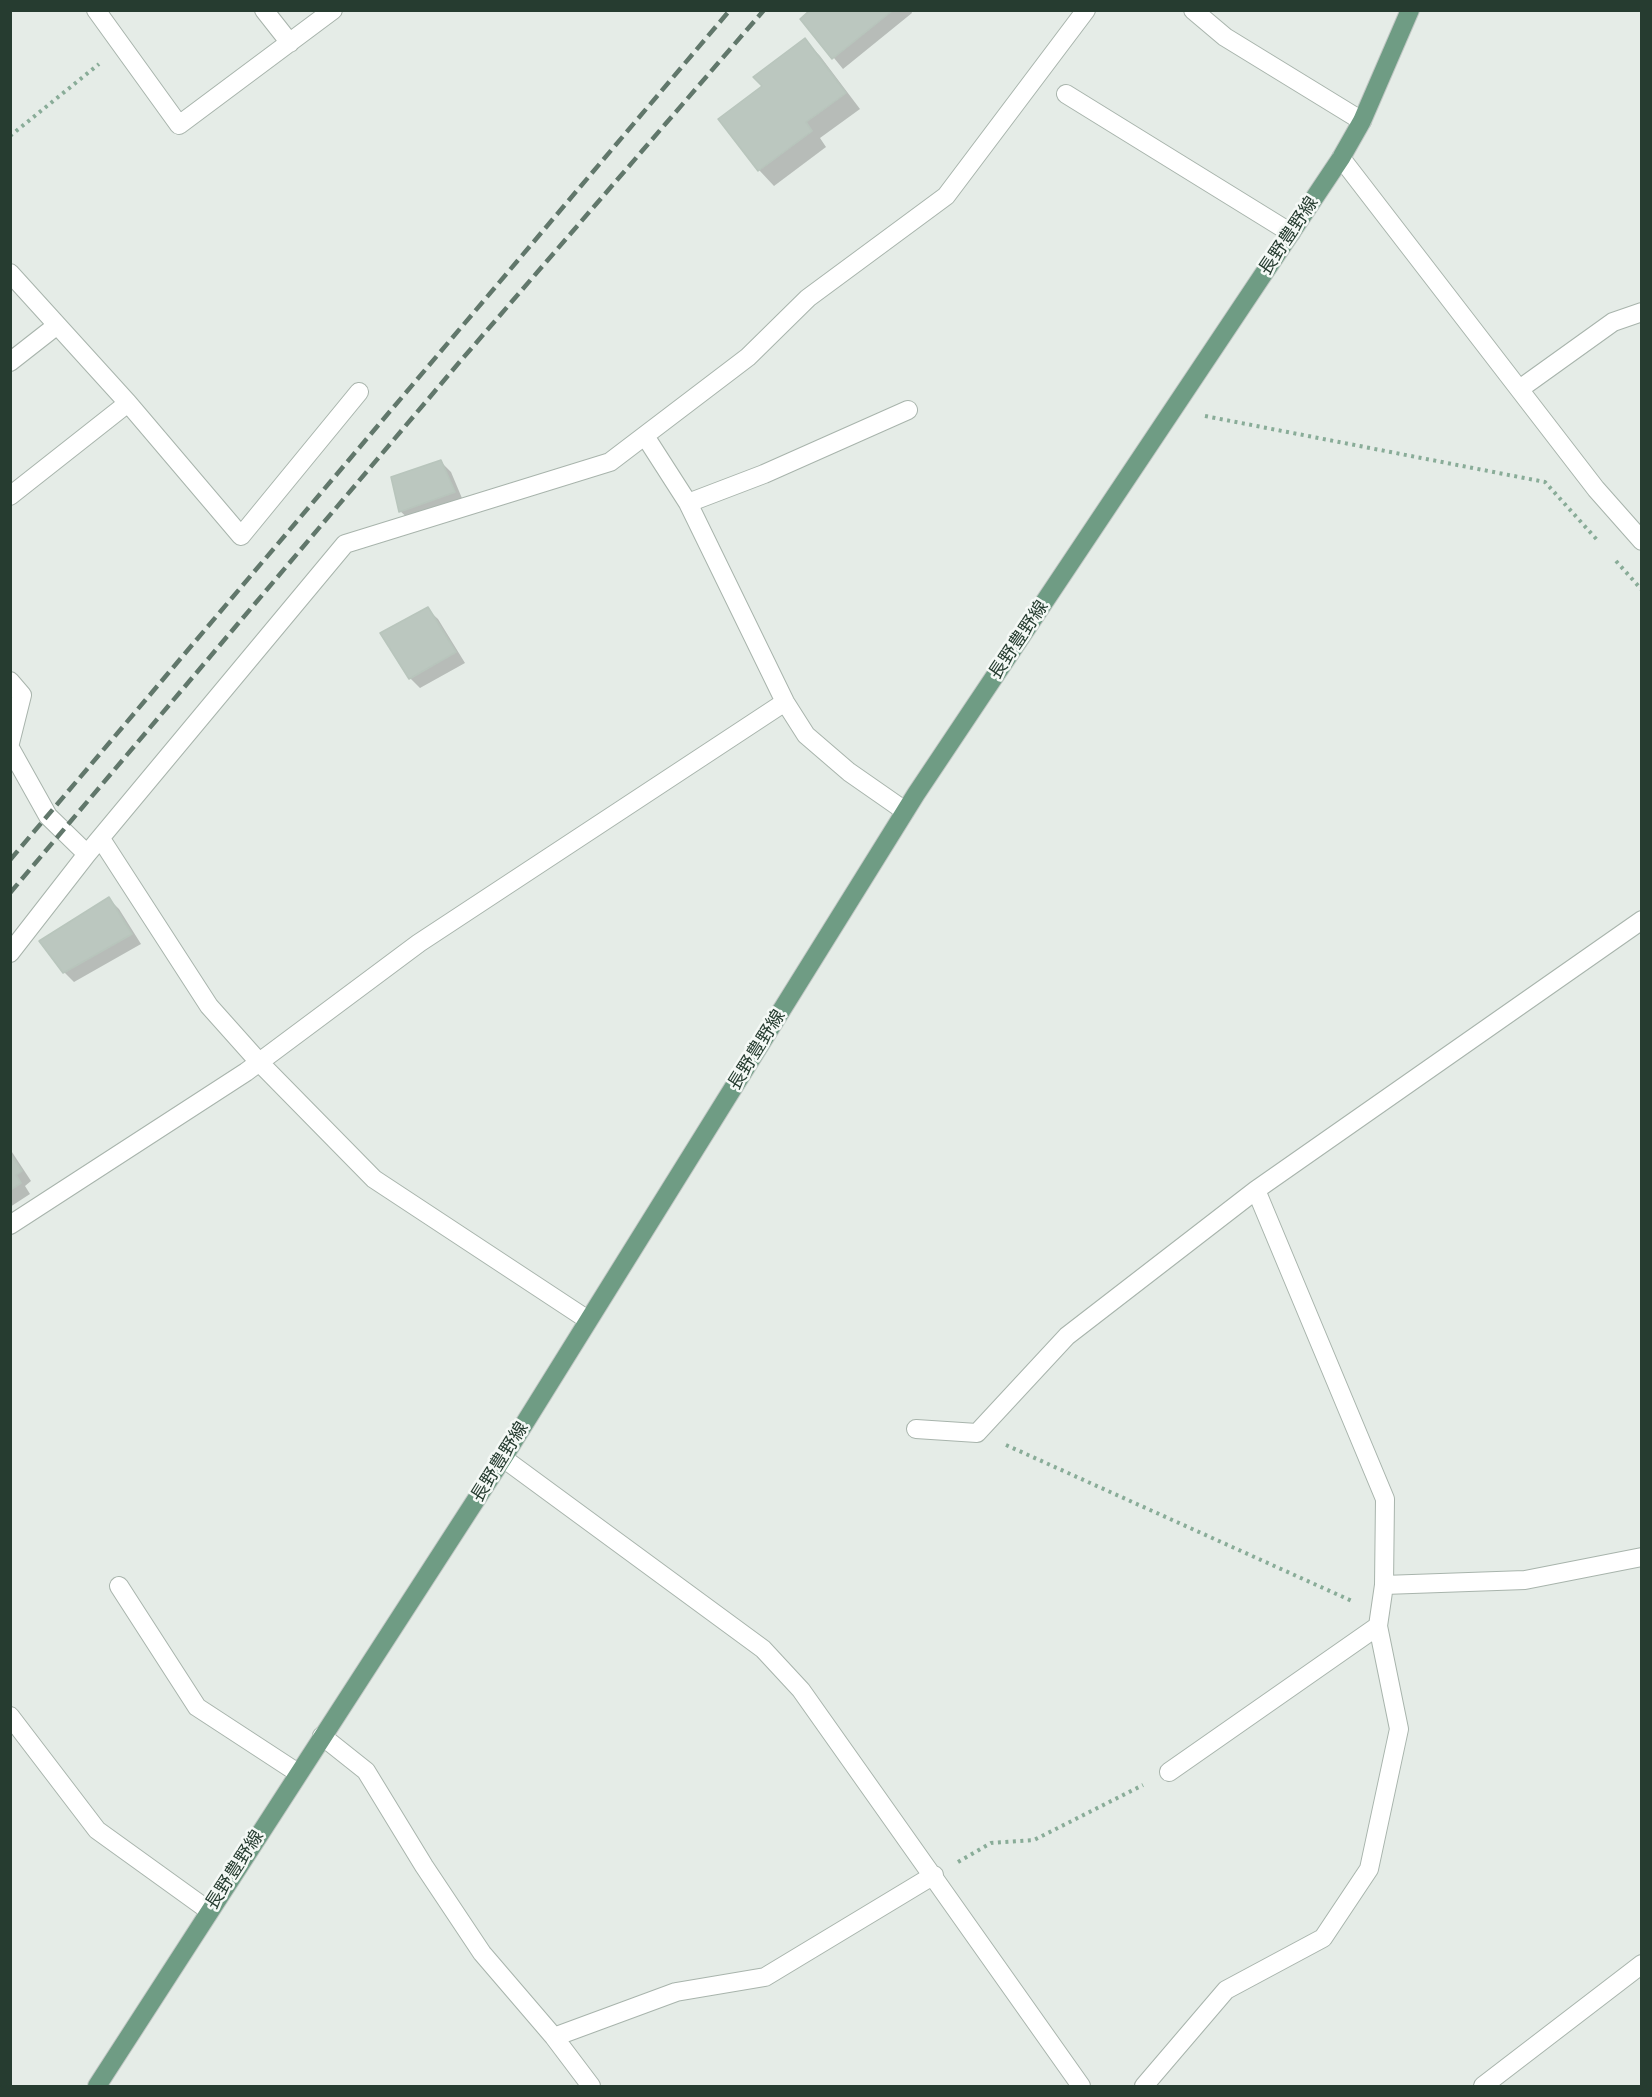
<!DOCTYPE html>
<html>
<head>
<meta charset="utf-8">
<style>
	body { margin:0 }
	#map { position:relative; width:1652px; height:2097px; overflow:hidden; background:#e5ece7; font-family:"PT Sans Narrow",sans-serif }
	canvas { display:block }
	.frame { position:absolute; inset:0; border:12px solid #263c30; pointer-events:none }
</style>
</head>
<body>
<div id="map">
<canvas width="1652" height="2097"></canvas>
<div class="frame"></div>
</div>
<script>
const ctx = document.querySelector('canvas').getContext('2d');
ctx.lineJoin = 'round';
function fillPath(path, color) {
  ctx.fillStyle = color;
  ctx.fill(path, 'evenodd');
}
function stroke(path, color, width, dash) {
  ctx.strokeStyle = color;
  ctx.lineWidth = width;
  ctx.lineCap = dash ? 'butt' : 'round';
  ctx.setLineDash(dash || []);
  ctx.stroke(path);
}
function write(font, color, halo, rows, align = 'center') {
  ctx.font = font + ' "PT Sans Narrow","Noto Sans JP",sans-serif';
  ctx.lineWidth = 5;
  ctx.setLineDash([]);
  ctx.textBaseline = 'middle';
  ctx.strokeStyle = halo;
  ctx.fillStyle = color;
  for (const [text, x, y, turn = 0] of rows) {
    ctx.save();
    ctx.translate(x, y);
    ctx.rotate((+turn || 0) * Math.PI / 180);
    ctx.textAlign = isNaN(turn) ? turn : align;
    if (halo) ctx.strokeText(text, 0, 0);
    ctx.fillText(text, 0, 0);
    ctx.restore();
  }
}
const shadow = new Path2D(`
	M812,10H911L912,13L843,69L802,19Z
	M805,40L820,56L860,109L820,138L826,147L774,186L759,170L720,119L764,87Z
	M441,462L451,472L464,503L411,521L400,511Z
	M427,609L438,619L465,663L420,688L410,678Z
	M109,899L119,909L141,944L74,982L64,972Z
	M10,1149L31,1181L25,1186L30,1194L10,1207Z`);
const building = new Path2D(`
	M810,10H893L832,59L800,19Z
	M805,38L846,93L806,122L812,131L758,171L718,119L762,86L753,77Z
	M441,460L455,492L399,512L391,477Z
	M428,607L456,652L409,679L380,633Z
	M109,897L132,934L63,973L39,941Z
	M10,1153L22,1171L16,1175L21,1183L10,1190Z`);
const path = new Path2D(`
	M10,136L99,64
	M1205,416L1545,482L1599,542
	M1616,561L1642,590
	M1006,1445L1352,1601
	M958,1862L991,1843L1034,1840L1143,1785`);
const minor = new Path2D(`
	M96,10L179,125L333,10
	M264,10L290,43
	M1193,10L1225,37L1362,121
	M1066,94L1291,233
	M1341,158L1596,489L1642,541
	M10,273L128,403L241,536L359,392
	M10,362L56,326
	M1521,388L1613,322L1642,312
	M645,436L688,503L764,474L908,410
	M10,496L128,403
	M688,503L785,702L806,735L849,772L905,811
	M10,681L22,695L10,743
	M10,748L48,816L87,854
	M101,839L209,1006L259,1062L374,1179L588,1320
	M10,953L87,854L345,544L610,462L748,357L808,298L946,196L1086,10
	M10,1225L246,1072L419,943L785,702
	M916,1429L977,1433L1067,1336L1256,1190L1642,920
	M503,1458L763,1649L801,1690L1081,2086
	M1384,1585L1525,1580L1642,1557
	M119,1586L197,1707L298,1773
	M10,1716L97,1830L208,1910
	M322,1736L366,1771L424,1866L482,1953L554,2037L591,2086
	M1169,1772L1378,1626
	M554,2037L676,1992L765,1977L934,1875
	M1144,2086L1226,1990L1323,1938L1369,1869L1399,1729L1378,1626L1384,1585L1385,1499L1256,1190
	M1483,2086L1642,1964`);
const major = new Path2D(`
	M97,2086L503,1458L916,794L1341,158L1362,121L1410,10`);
const rail = new Path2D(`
	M10,860L730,10
	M10,893L457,365L764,10`);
const streetNames = [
	["長野豊野線",1289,236,-56],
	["長野豊野線",1019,640,-56],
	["長野豊野線",757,1050,-58],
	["長野豊野線",500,1462,-58],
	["長野豊野線",235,1870,-57]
];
fillPath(shadow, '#0003');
fillPath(building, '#bbc7bf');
stroke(building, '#b8c5bc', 1.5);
stroke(minor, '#a8b4ac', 20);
stroke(major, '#c2c8c5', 20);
stroke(path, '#89ac98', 4, [3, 4.5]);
stroke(minor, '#fff', 18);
stroke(major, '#6f9c84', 18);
stroke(rail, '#61776b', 4.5, [12, 6]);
write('18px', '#263c30', '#f5f9f6', streetNames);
</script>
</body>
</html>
